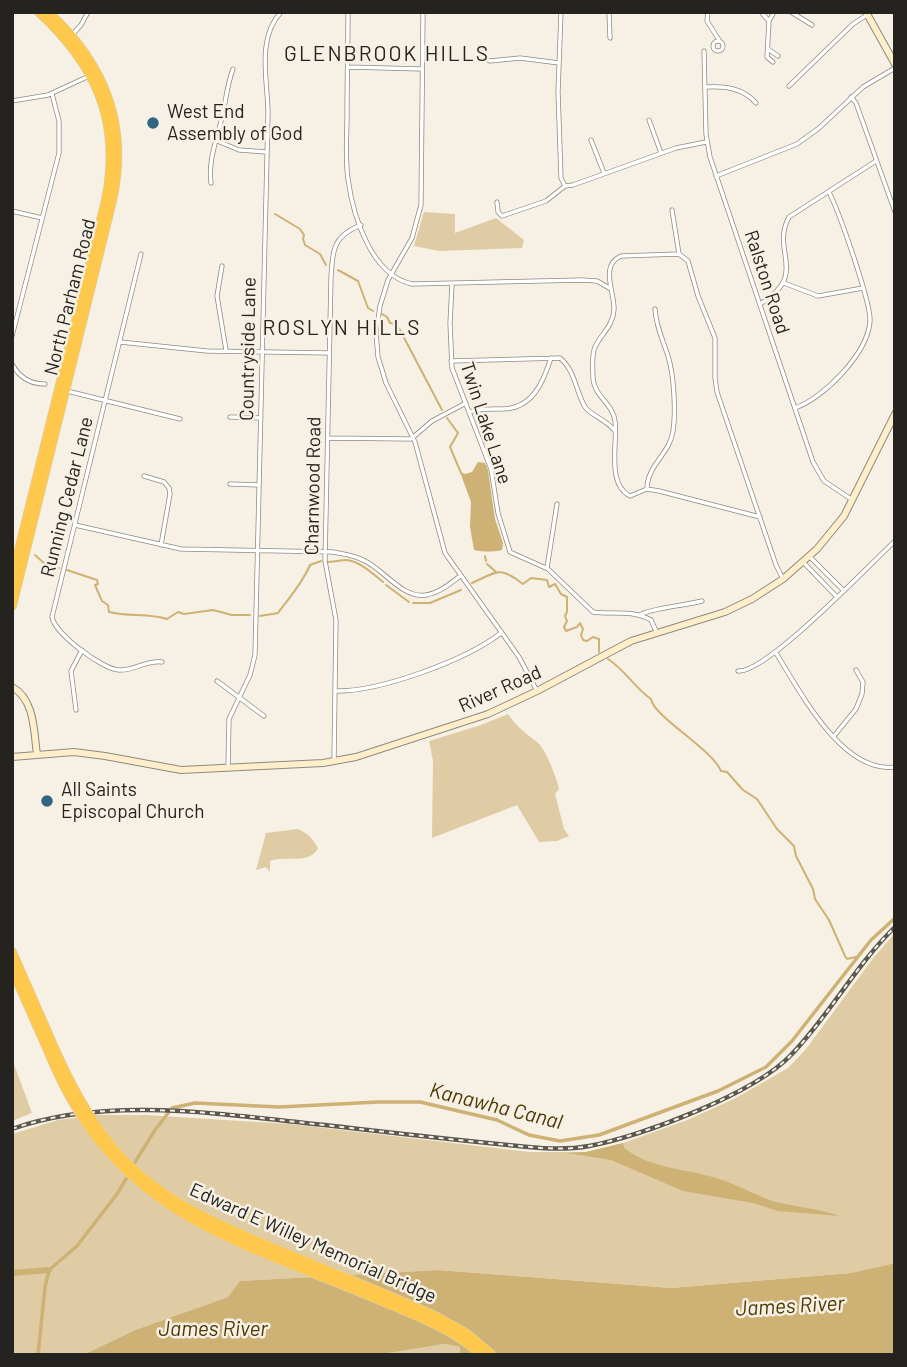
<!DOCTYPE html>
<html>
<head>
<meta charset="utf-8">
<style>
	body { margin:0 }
	#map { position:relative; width:907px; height:1367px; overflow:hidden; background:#f7f1e5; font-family:Barlow,sans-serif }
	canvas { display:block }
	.frame { position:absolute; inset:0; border:14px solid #25231f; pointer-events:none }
</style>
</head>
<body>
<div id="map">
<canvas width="907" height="1367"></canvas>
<div class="frame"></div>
</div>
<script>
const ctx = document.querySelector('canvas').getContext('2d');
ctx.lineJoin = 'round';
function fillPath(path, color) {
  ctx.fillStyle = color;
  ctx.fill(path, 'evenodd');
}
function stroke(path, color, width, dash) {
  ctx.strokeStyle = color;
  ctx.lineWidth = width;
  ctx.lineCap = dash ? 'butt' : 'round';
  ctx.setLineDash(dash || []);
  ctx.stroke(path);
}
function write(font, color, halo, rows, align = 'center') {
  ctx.font = font + ' Barlow,sans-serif';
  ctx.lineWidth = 5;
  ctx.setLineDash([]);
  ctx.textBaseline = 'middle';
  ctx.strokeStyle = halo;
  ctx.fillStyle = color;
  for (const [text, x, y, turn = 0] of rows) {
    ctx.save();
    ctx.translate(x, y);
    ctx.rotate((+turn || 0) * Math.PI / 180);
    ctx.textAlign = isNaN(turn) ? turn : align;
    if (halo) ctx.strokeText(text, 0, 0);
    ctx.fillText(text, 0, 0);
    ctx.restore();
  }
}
const green = new Path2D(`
	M424,212L455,214V233L496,218L524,240L522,248L439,251L414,246Z
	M508,714C516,726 525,733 537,742C545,748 557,778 559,789L555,794L564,829L569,836L557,841L539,842L517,805L432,838L433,761L429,741L481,725Z
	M297,829C307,832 313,839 318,848C310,865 286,855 270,861V872L266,867L256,870L266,833Z
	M895,933V1263L851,1273L671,1288L438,1270L241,1281L228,1297L135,1330L83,1355H12V1134L58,1120L96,1115H145L290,1124L530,1152H586L623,1143L687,1120L734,1099L788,1068L806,1049L874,957Z
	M12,1059L32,1113L12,1121Z
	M445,1344L460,1347V1353L376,1355Z`);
const water = new Path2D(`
	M478,462L485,463L488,470L495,519L503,543L502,550C492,552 484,552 474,550L470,527L471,502L460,472L465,474L472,472Z
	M623,1143L624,1148C652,1169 683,1168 716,1178C737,1184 756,1196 776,1202C797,1207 819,1209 840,1216L778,1211L753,1203L683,1191L611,1160L567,1153L586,1152Z
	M895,1263V1355H448L460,1353V1347L445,1344L376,1355H83L135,1330L228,1297L240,1281L438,1270L671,1288L851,1273Z`);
const stream = new Path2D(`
	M275,214L300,229L304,235L303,239L305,245L320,254L326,265
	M338,270L358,281L368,308L373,311
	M382,314L387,317L390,323L395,324L400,330L442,410
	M447,418L458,433L450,447L461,473
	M35,555L46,565L59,568
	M485,556L486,561
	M327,562C334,562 340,560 346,560C360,561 373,574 383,582
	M487,564L496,572
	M67,570L97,580L98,584L95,585L102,601L108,605L109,612C128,617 148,613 167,619L178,612L184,614L213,610L232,615H250
	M472,583C497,572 499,565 523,584L531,578L547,580L549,587L555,584L561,594L567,597V612L565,616L567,621L564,627L566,631L577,627L580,623L583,629L581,635L583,640L587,641L593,637L599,639V652
	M386,585L409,602
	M413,603H430L461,590
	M260,616L278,613C290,597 303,582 310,565L321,561
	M608,659C625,670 635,688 651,699C654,717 712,749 721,771L727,772L743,790L757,799L777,829L794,846L796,856L813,889L815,899L829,920L845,956L847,959L856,957`);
const canal = new Path2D(`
	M132,1167L155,1130L172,1108L195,1103L279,1107L378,1102H420L497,1120L529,1135L560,1141L599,1135L718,1091L766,1067L792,1041L871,940L895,918
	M38,1355L45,1287L49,1270L77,1246L117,1194L129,1174`);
const river = new Path2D(`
	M12,1273L49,1270`);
const street = new Path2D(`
	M348,12C348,46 347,81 347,115C347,136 345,158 348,179C353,216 371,275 412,284L582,280L597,281L611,289
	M423,12L421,205L412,238L388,280L380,306L376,333L378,357L386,383L415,442L445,553L519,657L537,691
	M561,12L558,92L561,178L565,186
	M609,12L610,38
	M708,12L707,21L719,40
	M761,12L769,21
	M791,12L812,25
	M71,36L81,25L88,12
	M713 46a5 5 0 1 1 10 0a5 5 0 1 1-10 0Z
	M768,49L778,56
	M704,51L706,134L710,157L813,462L824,481L851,499
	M479,56L490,61L520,58L559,63
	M773,62L767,57L769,21L774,12
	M348,67L422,69
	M789,86L853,24L867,15
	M706,87C725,86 743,88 756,103
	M851,97L856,103L895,212
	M12,101L48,95L89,76
	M649,120L661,153
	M215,140L239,150L267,152
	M591,140L604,173
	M716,176L797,144L819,128L863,87L895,68
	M211,183C208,159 217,140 222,117C226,100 227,85 233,69
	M565,186L573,185L676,148L706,142
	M497,202L498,212L502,216L546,201L565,186
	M672,210L679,254
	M12,211L42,218
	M141,254L52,617C55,634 102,669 119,670C134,671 146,660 162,662
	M679,254L621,256C599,266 615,292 614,310C613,326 601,334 595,347C591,356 593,370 593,379C595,397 613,404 615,421C618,442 606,484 630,496L647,489L659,491L760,517
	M679,254L688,261L698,296L715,338V378L717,392L776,565L783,579
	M222,266L217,296L226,350
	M784,283L818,296L863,288
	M452,284L450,323L452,368L491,469L498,513L510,552L548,569L593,612C613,615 631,609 651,620L656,631
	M760,304C810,274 770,252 789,217L876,161
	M12,336L59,153V121L52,94
	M120,342L207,351L329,353
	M451,361L560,358C575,370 576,392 585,407C590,415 606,419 615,431
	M12,364C19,377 30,384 45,384
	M67,391L180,419
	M795,408C824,398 868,353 870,321C871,302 839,212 829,192
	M469,412C481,408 491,409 502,409C532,409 543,383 551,358
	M230,417L261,418
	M328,438L411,439L432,421L466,403
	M144,476L164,482L169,488L170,494L161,545
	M230,484L259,485
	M647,489C647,465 670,454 673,431C676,412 674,375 668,356C663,340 656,327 655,309
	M75,525L181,549L333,552C344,554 355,555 365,561C384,570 403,599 426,595C439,593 450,584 460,576
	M810,557L843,590
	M804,563L836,596
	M547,568L557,504
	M640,615C647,609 688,605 702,601
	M776,653C800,691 842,774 895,767
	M738,671C766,674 870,564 895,541
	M217,681L264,716
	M335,691C380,692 466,660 501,633
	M76,710L71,671L82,650
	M834,736L856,709L862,694L863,682L856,670
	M334,760L336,620L325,561L331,277C333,249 333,236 361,225
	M228,768L229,719L250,675L255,655L268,114C268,81 256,39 281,12`);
const secondary = new Path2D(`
	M866,12L895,64
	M12,687C35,699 34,733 37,755
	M12,757L74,752L105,756L181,770L323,763L356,757L488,714L537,691L631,641L725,612L752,599L783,579L817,549L844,516L895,414`);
const highway = new Path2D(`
	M12,578L106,200C122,121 96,65 39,12
	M12,606L112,201C129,126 104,63 48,12
	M12,952L56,1052
	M12,969L50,1055`);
const rail = new Path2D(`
	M12,1129C99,1098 207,1112 297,1122C379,1131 460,1141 541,1148C557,1149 573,1149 589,1146C642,1136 754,1094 791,1055C829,1016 855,966 895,927`);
const highwayBridge = new Path2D(`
	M56,1052C73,1090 92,1125 120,1156C164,1203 220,1225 278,1250C332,1273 387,1294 439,1318L467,1334L492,1355
	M50,1055C114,1211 228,1237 370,1296C409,1313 450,1326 482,1355`);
const markers = [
	[153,123,7,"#316481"],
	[47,801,7,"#316481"]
];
const poiNames = [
	["West End",167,112],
	["Assembly of God",167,134],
	["All Saints",61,790],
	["Episcopal Church",61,812]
];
const streetNames = [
	["Ralston Road",767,282,72],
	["North Parham Road",70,297,-76],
	["Countryside Lane",248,349,-89],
	["Twin Lake Lane",486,423,72],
	["Charnwood Road",313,486,-89],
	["Running Cedar Lane",67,497,-76],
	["River Road",500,689,-24],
	["Edward E Willey Memorial Bridge",313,1243,24]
];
const neighbourhoodNames = [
	["GLENBROOK HILLS",387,54],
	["ROSLYN HILLS",342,328]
];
const waterNames = [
	["Kanawha Canal",496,1106,14],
	["James River",790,1306,-3],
	["James River",213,1329]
];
fillPath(green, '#dfcca5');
fillPath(water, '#ceb174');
stroke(stream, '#ceb174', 2);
stroke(canal, '#ceb174', 3.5);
stroke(river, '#ceb174', 6);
stroke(street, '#8e897f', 5);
stroke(secondary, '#8e897f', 8);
stroke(highway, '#d3d3d2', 10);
stroke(street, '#fff', 3.5);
stroke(secondary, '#feeec9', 6);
stroke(highway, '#fdc84b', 9);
stroke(rail, '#5b5751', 4.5);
stroke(rail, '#f7f1e5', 2, [5]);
stroke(highwayBridge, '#d3d3d2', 10, []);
stroke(highwayBridge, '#fdc84b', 9);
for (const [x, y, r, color] of markers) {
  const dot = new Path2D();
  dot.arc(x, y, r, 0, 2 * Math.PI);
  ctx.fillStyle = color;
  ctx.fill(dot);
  stroke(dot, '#f7f1e5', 2.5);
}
write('19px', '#25231f', '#f7f1e5', poiNames, 'left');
write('19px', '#25231f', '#f7f1e5', streetNames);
ctx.letterSpacing = '2px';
write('21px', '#25231f', '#f7f1e5', neighbourhoodNames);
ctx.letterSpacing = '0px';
write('italic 21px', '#4c3803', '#f7f1e5', waterNames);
</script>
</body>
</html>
